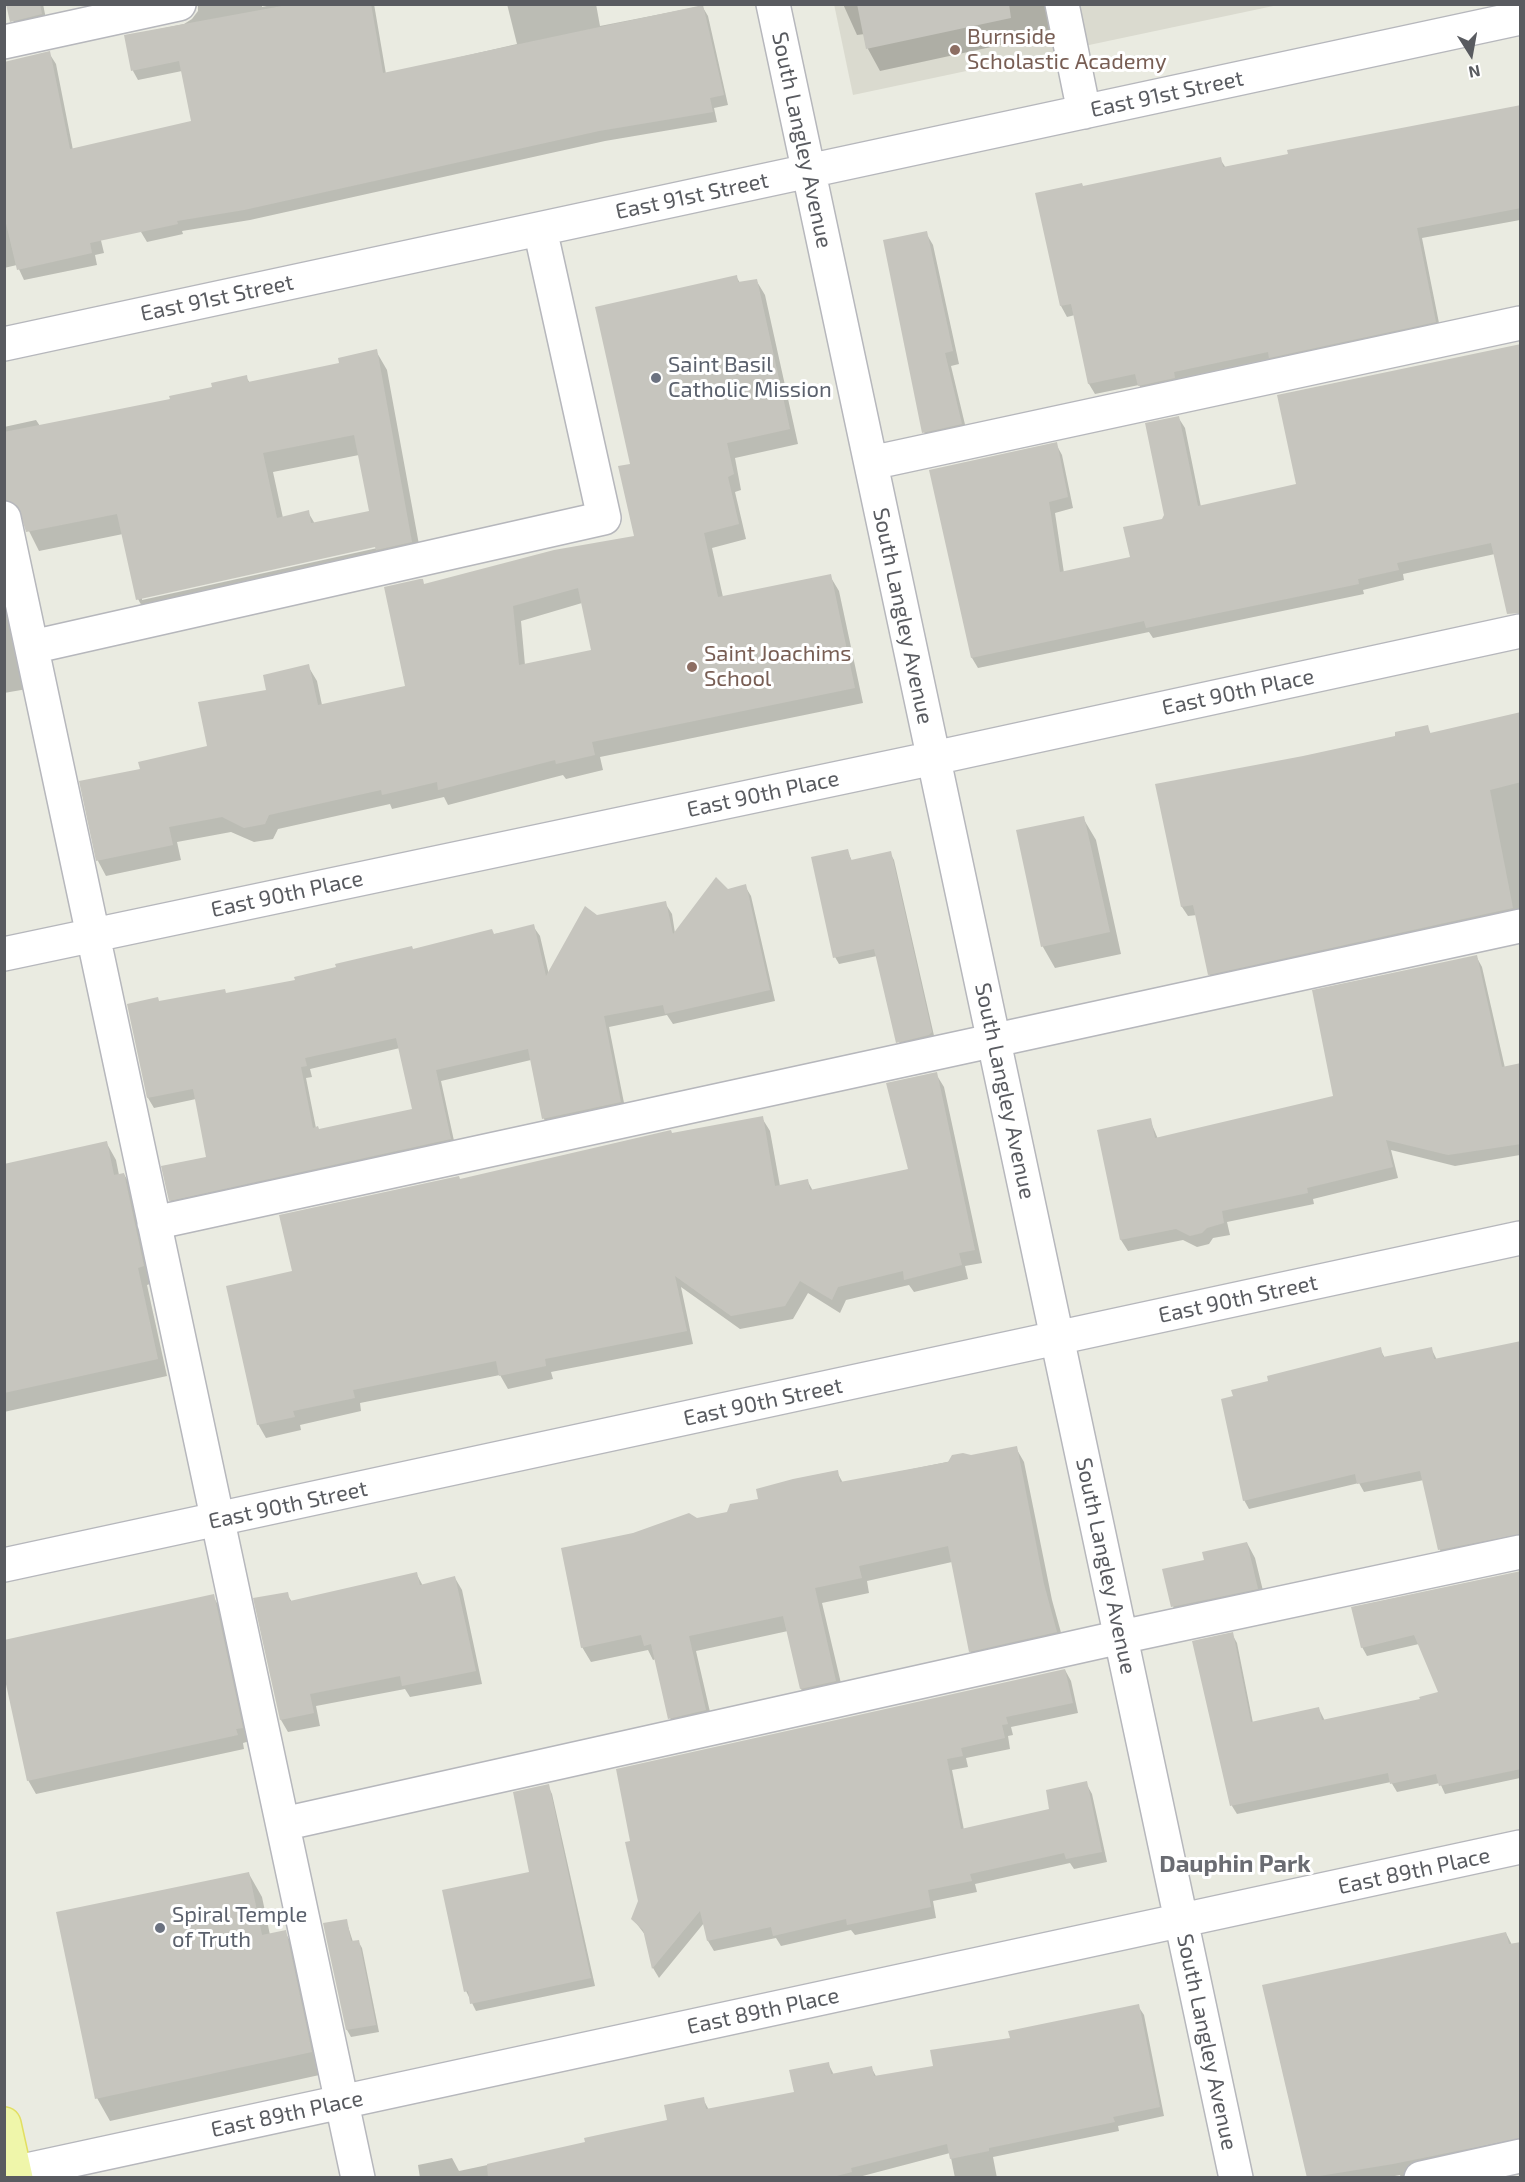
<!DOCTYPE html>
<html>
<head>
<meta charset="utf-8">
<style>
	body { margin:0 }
	#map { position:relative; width:1525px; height:2182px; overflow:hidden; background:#eaebe1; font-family:"Exo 2",sans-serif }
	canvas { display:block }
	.frame { position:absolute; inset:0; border:6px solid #595b60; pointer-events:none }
	.north { position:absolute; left:1441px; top:24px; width:60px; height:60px; -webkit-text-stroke:4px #fff; paint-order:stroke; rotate:169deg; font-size:16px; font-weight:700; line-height:24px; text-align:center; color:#595b60 }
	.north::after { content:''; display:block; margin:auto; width:21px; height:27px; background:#595b60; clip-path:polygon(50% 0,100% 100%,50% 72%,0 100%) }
</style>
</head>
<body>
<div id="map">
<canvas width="1525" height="2182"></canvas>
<div class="frame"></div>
<div class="north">N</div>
</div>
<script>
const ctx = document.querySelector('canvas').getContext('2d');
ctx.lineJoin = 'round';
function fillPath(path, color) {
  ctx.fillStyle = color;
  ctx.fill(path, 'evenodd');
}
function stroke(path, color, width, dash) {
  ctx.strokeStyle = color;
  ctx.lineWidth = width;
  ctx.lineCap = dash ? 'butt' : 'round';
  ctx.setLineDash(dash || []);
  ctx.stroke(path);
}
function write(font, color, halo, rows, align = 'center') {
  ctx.font = font + ' "Exo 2",sans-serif';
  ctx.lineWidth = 6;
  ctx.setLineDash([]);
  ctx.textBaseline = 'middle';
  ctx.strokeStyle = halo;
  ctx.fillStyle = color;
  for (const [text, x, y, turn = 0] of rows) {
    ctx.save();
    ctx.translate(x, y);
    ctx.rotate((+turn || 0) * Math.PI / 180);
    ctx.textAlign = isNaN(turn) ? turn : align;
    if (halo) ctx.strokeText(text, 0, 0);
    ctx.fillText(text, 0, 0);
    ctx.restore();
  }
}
const education = new Path2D(`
	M834,4L1278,5L853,95Z`);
const shadow = new Path2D(`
	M7,4H43L47,24L17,31Z
	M198,4H262V7L276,4H374L386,74L517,44L507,4H596L600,26L702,6L708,16L728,105L714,108L717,122L605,141L250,220L182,231L183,234L147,242L141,232L193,123L182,71L138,80L133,71L126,36L184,24L192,19L198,11Z
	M843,4H1061L1056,33L880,71L868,49L865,34L857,35Z
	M49,53L56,64L73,150L82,161L104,253L95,255L97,265L24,280L17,265L4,268V63Z
	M1520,107V220L1422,238L1441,333L1145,396L1139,385L1095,394L1089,384L1075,315L1067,317L1061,306L1037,194L1083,188L1220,159L1226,168Z
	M926,233L933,245L959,364L951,366L968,437L931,445L924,432Z
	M736,276L740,283L756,280L765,295L798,444L735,458L741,490L735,492L746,539L712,548L723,597L830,576L839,591L863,703L600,757L603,770L566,779L563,775L448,805L444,797L392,809L390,804L278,829L273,839L254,842L231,832L177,842L181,860L106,876L98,861L81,783L142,770L208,747L268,691L308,666L317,681L322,705L407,687L425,585L636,537L631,465ZM582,603L592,651L525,665L521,621Z
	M1520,346L1495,554L1403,574L1404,580L1363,590L1364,594L1153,638L1149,632L978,668L972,658L931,471L1056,444L1062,455L1073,508L1055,513L1064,573L1132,558L1166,516L1178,417L1185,428L1201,507L1297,486Z
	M376,351L387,370L422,561L149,619L138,599L123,534L39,551L23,519H11L4,522V427L36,420L40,426L172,400L246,377L250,383L341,364ZM359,455L371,512L315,524L308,512L283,518L273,472ZM382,544V547L142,600V597Z
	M4,583L27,689L4,693Z
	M1520,714V916L1215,984L1209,974L1197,915L1188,916L1182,907L1156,785L1303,758L1397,737L1427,727L1431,734Z
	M1083,818L1096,840L1121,954L1055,968L1043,947L1018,831Z
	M847,850L852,861L890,853L894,860L935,1040L901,1049L877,956L839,964L835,957Z
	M745,886L751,896L775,1001L673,1024L667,1015L609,1027L626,1113L550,1129L544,1119L531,1060L441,1081L456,1150L176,1211L170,1200L208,1158L196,1099L154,1108L148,1098L160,1003L226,994L296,981L413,951L533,926L540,936L549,975L597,916L665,903L672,914L675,933L727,891ZM400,1048L414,1110L319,1131L316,1128L306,1078L312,1077L310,1069Z
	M1476,956L1482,967L1505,1068L1520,1065V1155L1455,1166L1391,1150L1398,1178L1313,1199L1314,1204L1227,1222L1230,1235L1213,1238L1209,1244L1197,1247L1183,1240L1128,1251L1121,1240L1098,1132L1150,1120L1158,1139L1335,1097Z
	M936,1074L944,1087L982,1263L965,1266L968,1279L914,1292L909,1285L846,1300L840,1313L808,1293L793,1319L740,1329L681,1287L693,1344L551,1372L553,1379L508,1389L500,1375L360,1403L361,1411L300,1425L301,1430L266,1438L258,1424L294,1272L460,1180L762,1118L770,1131L780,1186L807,1180L813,1191L910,1170Z
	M106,1142L116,1160L119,1175L124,1174L134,1192L153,1283L147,1285L167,1376L4,1412V1165Z
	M1520,1342V1541L1445,1558L1440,1550L1424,1480L1364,1492L1359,1483L1249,1509L1244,1500L1270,1383L1380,1349L1385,1358L1431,1348L1437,1360Z
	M1016,1448L1024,1462L1052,1600L1065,1647L979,1666L970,1651L952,1562L867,1581L869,1593L822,1603L844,1696L810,1704L801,1689L788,1631L696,1651L713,1725L678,1733L670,1718L656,1659L653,1660L648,1650L591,1662L582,1647L696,1520L729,1513L837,1472L843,1483Z
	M1247,1543L1255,1558L1266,1603L1181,1621L1173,1607L1206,1561Z
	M416,1573L423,1586L455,1578L462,1590L482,1684L410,1697L405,1689L316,1706L320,1726L288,1732L281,1720L287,1594L292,1602Z
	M213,1596L221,1610L250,1741L243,1743L244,1749L36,1794L28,1780Z
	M1353,1608L1520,1656V1778L1445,1794L1440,1783L1397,1792L1391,1782L1237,1814L1232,1806V1634L1237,1643L1253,1723L1319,1709L1325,1721L1422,1700L1441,1693L1419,1644L1367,1656L1362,1647Z
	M1065,1670L1071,1681L1078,1713L1011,1727L1013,1735L1008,1736L1010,1749L966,1758L968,1767L952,1770L964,1830L1051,1810L1086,1783L1092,1794L1107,1862L1074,1869L1070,1863L975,1884L977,1892L933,1901L936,1918L855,1935L851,1930L781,1946L776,1938L714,1951L708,1941L704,1923L659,1978L653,1968L646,1936L633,1919Z
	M548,1786L552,1794L595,1986L476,2011L466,1991L531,1873Z
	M249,1874L262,1897L270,1935L285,1932L298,1955L324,2074L110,2121L97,2098Z
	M346,1920L353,1942L358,1941L362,1948L379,2032L351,2037L347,2030Z
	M1506,1933L1512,1945L1520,1943V2148L1413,2178H1401L1400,2175L1384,2178H1309Z
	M1138,2006L1144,2015L1164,2116L1118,2126L1119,2131L993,2157L997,2178H955L950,2153L855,2178H420L418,2165L452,2158L459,2171L587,2144L669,2121L703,2099L709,2110L795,2093L828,2063L834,2075L871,2067L877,2078L935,2067L1011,2039Z`);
const building = new Path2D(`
	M6,4H40L42,14L10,22Z
	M293,4H371L383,73L703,5L724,95L710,98L713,112L599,131L244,210L177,221L178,224L90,243L92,253L17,270L4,215V62L50,51L70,149L191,121L179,61L131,71L124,35Z
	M857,4H1009L1011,18L866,49Z
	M1521,105V208L1417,228L1436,322L1269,358L1268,352L1174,372L1175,378L1138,386L1135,374L1088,384L1071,304L1060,306L1035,193L1082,183L1083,186L1221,157L1223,167L1288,154L1287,150Z
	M927,231L953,351L945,353L962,424L922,433L883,240Z
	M737,275L738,282L757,279L790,429L727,443L734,474L728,477L739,524L704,533L718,597L831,574L855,688L592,742L595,755L556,764L555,760L438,790L437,782L382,795L381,790L269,815L265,824L244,828L222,817L169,827L173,845L96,861L79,781L140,769L138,762L207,746L198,702L266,690L263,675L309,664L318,705L405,686L384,587L420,579H423L424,584L554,550L634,536L618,466L630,464L595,307ZM578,588L591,650L519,665L513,606Z
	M1521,344V613L1507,614L1491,543L1397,563L1399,570L1358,579L1359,584L1146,628L1144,621L971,658L929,470L1057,442L1068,497L1049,502L1060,572L1130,557L1123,527L1162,519L1164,515L1145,423L1179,416L1198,506L1296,484L1277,395Z
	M377,349L412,542L376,550L375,547L136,600L117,514L26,532L18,506L4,500V432L170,399L169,396L212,387L211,383L247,375L248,382L339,363L338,358ZM354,435L369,511L311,523L309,510L277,518L263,453Z
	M1521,712V782L1490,790L1513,908L1208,975L1193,905L1181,907L1155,784L1303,756L1395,736V732L1428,725L1430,733Z
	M1084,816L1110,932L1041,947L1016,830Z
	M848,849L851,860L891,851L932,1032L929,1035L896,1043L874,949L833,958L811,857Z
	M716,877L728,889L746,884L770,990L665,1014L663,1005L604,1016L621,1102L542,1119L528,1049L436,1070L451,1139L169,1201L161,1166L206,1157L193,1089L147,1098L127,1004L158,997L159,1001L225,989L226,993L295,980L294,977L336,967L335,964L412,946L413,949L492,929L494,934L534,924L546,976L585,906L597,915L666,901L673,934ZM396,1038L412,1109L319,1129L318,1126L313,1128L301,1067L307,1066L305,1058Z
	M1477,955L1502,1067L1521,1063V1144L1448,1155L1386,1140L1393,1167L1307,1188L1308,1193L1222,1211L1224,1223L1207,1228L1202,1233L1190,1236L1176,1229L1120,1240L1097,1130L1151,1118L1155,1138L1333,1096L1312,990Z
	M937,1072L975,1250L959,1253L962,1265L904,1280L903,1271L838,1287L832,1300L800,1281L785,1306L731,1316L675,1276L687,1331L545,1359L546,1366L499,1376L496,1361L353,1390L355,1398L293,1411L295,1417L257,1425L226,1286L292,1271L279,1215L459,1176L460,1179L671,1130L672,1133L763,1116L775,1186L808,1179L810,1190L908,1169L886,1083Z
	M107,1141L114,1175L124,1173L144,1266L138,1268L158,1359L4,1393V1164Z
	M1521,1341V1534L1438,1550L1420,1471L1357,1484L1355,1474L1243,1501L1221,1399L1233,1396L1231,1390L1268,1381L1267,1376L1381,1347L1383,1357L1432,1347L1434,1359Z
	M1017,1446L1044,1584L1057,1632L969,1652L948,1546L859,1566L862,1578L815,1588L836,1681L800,1689L783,1616L689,1636L706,1710L668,1719L651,1644L644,1646L641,1635L581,1648L561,1548L633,1533L689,1513L697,1518L727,1512L730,1504L758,1499L756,1489L793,1479L838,1470L840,1482L948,1462L952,1455L963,1453L971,1455Z
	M1247,1542L1258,1589L1171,1607L1162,1569L1204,1560L1202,1552Z
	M1521,1571V1769L1439,1786L1436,1774L1390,1784L1388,1773L1230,1806L1192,1641L1233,1632L1251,1722L1319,1707L1322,1720L1420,1699L1419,1697L1438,1692L1414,1635L1361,1648L1351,1607Z
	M417,1572L420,1585L455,1576L476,1671L402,1686L400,1676L310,1694L314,1713L280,1720L253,1598L288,1592L290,1601Z
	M214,1594L243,1728L236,1729L238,1735L27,1781L4,1675V1640Z
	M1065,1669L1073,1703L1006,1717L1008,1724L1002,1725L1005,1738L961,1748L963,1756L947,1759L961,1829L1049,1809L1046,1790L1087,1781L1102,1852L1066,1859L1064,1853L970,1874L972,1881L928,1890L931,1907L847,1925L846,1919L773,1936L771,1927L707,1941L700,1911L652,1969L643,1930L631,1919L638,1901L625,1842L630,1841L616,1769Z
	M549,1784L591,1978L470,2004L468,1991L464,1992L442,1890L529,1872L513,1792Z
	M249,1872L262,1935L286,1930L312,2052L95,2099L56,1912Z
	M347,1919L351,1941L359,1940L376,2025L346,2030L323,1923Z
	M1506,1932L1509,1944L1521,1942V2138L1393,2164L1307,2178L1262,1985Z
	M1139,2004L1160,2107L1113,2117L1115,2122L989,2148V2151L950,2159L947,2144L851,2168L852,2172L829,2178H488L487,2164L585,2142L584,2138L667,2120L664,2105L704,2097L706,2109L794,2092L789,2070L829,2062L831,2074L872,2066L874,2076L933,2066L930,2050L1010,2038L1008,2031Z`);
const minor = new Path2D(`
	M773,4L1236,2178
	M1062,4L1084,112
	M4,42L179,4
	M4,344L1520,18
	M871,463L1520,323
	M4,518L358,2178
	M32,647L604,518L540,229
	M4,954L934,758L1520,631
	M154,1223L1520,926
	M4,1565L1520,1238
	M283,1824L1121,1637L1520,1552
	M4,2175L1520,1847
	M1421,2178L1520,2156`);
const major = new Path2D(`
	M4,2124L16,2178`);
const markers = [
	[955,50,6,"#8d6e63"],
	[656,378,6,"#6b7280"],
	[692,667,6,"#8d6e63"],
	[160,1928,6,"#6b7280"]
];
const educationNames = [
	["Burnside",967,37],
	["Scholastic Academy",967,62],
	["Saint Joachims",704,654],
	["School",704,679]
];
const streetNames = [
	["East 91st Street",1167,94,-12],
	["South Langley Avenue",802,140,78],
	["East 91st Street",692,196,-12],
	["East 91st Street",217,298,-12],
	["South Langley Avenue",903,616,78],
	["East 90th Place",1238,692,-12],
	["East 90th Place",763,794,-12],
	["East 90th Place",287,894,-12],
	["South Langley Avenue",1005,1091,78],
	["East 90th Street",1238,1299,-12],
	["East 90th Street",763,1402,-12],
	["East 90th Street",288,1505,-12],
	["South Langley Avenue",1106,1566,78],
	["East 89th Place",1414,1871,-12],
	["East 89th Place",763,2011,-12],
	["South Langley Avenue",1207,2042,78],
	["East 89th Place",287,2114,-12]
];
const worshipNames = [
	["Saint Basil",668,365],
	["Catholic Mission",668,390],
	["Spiral Temple",172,1915],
	["of Truth",172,1940]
];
const neighbourhoodNames = [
	["Dauphin Park",1235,1864]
];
fillPath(education, '#dadacf');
fillPath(shadow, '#0003');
fillPath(building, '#c6c5be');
stroke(minor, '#b6b7bc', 36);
stroke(major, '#e2df62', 36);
stroke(minor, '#fff', 33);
stroke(major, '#eff6aa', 33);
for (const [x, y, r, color] of markers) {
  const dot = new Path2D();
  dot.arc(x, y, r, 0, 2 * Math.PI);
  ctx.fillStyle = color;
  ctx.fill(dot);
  stroke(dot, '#fff', 2);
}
write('22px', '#785e54', '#fff', educationNames, 'left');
write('22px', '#595b60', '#fff', streetNames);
write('22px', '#5b616d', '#fff', worshipNames, 'left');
write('bold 24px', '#6a6c72', '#fff', neighbourhoodNames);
</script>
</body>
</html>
